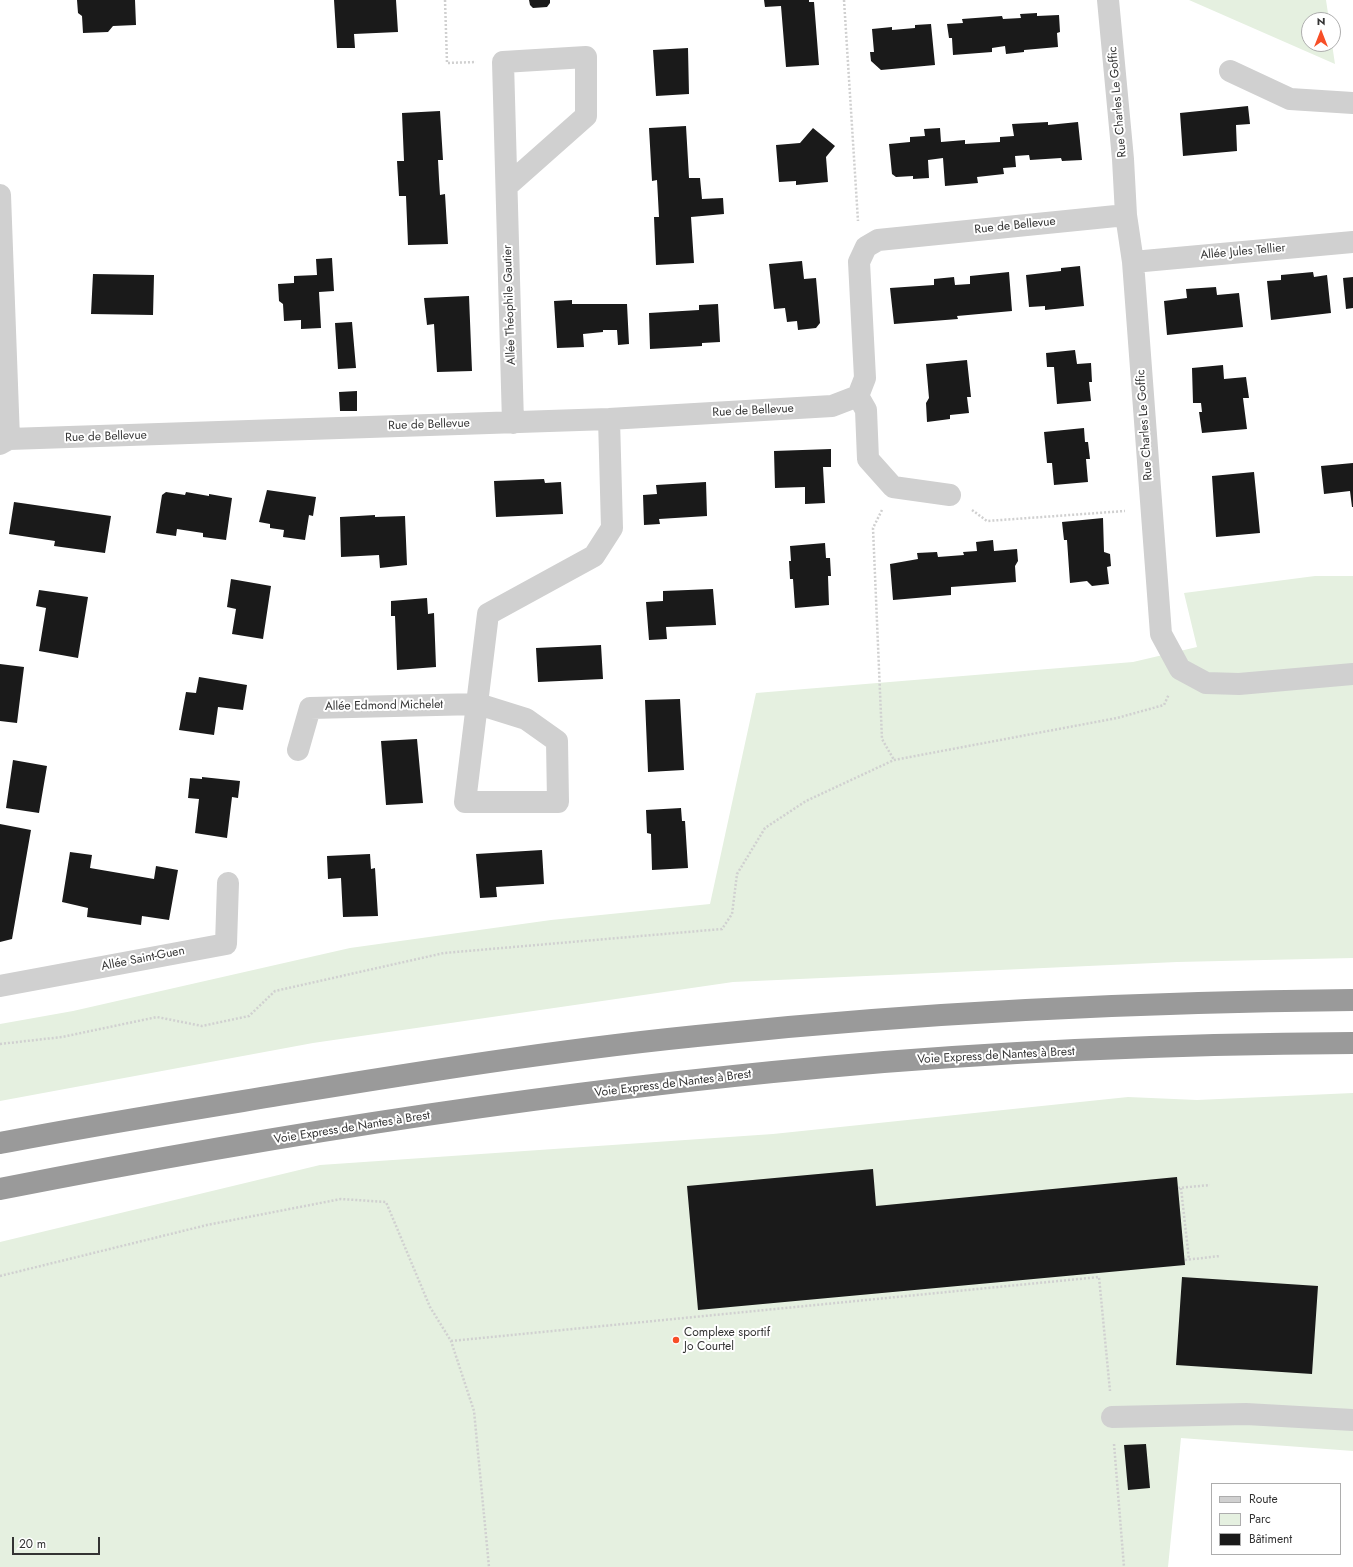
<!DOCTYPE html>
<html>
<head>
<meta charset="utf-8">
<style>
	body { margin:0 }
	#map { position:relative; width:1353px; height:1567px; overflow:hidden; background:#fff; font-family:Jost,sans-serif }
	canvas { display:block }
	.legend { position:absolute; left:1211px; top:1483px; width:130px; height:72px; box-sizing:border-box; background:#fff; border:1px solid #adadad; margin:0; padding:5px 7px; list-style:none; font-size:12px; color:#333 }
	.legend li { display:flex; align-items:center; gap:8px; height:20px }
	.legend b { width:20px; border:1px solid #adadad }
	.north { position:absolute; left:1301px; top:12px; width:40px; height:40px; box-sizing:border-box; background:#fff; border:1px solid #adadad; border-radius:50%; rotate:0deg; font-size:11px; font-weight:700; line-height:16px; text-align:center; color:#333 }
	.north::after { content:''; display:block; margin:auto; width:14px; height:18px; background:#f74e27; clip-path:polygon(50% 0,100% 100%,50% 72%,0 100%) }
	.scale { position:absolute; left:12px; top:1537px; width:88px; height:18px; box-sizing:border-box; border:2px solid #333; border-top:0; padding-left:5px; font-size:12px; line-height:14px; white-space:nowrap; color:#333; -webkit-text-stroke:3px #fff; paint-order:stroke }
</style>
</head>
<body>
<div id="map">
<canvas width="1353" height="1567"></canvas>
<ul class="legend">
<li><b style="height:5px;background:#d0d0d0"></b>Route</li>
<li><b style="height:11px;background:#e5f0e0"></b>Parc</li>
<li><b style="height:11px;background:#1a1a1a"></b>Bâtiment</li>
</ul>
<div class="north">N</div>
<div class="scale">20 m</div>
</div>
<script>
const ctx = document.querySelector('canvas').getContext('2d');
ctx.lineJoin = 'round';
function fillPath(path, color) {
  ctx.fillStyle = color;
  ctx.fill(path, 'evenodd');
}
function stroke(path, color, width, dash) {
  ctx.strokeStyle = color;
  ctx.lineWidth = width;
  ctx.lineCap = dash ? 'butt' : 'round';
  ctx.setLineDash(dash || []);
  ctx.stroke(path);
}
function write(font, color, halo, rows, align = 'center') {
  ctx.font = font + ' Jost,sans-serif';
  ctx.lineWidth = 4;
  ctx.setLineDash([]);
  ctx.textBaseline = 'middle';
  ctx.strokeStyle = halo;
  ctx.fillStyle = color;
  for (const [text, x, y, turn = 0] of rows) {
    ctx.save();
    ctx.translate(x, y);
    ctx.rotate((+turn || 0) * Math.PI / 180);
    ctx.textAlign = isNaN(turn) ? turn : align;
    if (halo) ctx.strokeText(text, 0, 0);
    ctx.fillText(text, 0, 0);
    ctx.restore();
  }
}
const green = new Path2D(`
	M1189,0H1326L1329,20H1309V44H1332L1335,64Z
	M1315,576H1353V958L1177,962L733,982L313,1043L0,1101V1024L73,1011L350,948L551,920L710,904L756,693L1133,662L1197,647L1184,593Z
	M1353,1093V1451L1181,1438L1168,1567H0V1242L320,1165L773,1134L1128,1097L1197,1100Z`);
const building = new Path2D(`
	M77,0H135L136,25L113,26L108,32L83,33L82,16L78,13Z
	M334,0H396L398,32L354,34L355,48H337Z
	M529,0H550V3L547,7L533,8L530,5Z
	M764,0H809V2H814L819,65L786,67L781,6L765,7Z
	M1037,13V16L1059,15L1060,32L1057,33L1058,47L1024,50V52L1006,54L1005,46L992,48V52L953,55L952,38H949L947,24L963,23L962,19L1002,16L1003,19L1021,18L1020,14Z
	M931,24L935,65L881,70L871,61L870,52H874L872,29L892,27V30L915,28V25Z
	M688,48L689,94L656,96L653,50Z
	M1248,106L1250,124L1236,125L1237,151L1183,156L1180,113Z
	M440,111L443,160H438L439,179L440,195L445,194L448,244L408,245L406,196H399L397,161H404L402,113Z
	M1048,122V125L1078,122L1082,160L1062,161L1061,158L1030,160L1029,155L1015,156L1016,167L1003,168L1004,174L977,177L978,183L945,186L943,158L928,160L929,178L913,179V176L896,177L892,174L889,144L910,142V137L925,136L924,129L940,128L941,142L965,140V144L1000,142V137L1014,136L1012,124Z
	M686,126L689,178H700L702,199L723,198L724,214L691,217L694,263L656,265L654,217H659L657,180L652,181L649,128Z
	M813,128L835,146L826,157L828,182L796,185V181L779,182L776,145L800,143Z
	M332,258L334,291L319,292L321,328L301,329V320L284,321L283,304L279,301L278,284L294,283V276L317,275L316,259Z
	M802,261L804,279L816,278L820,323L816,328L798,330L797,321L787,322L785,308L774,309L769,264Z
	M1080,266L1084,306L1045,310V306L1029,307L1026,275L1061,271V268Z
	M1009,272L1012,311L957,316L958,319L894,324L890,288L934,285V279L954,277L955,285L970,284V276Z
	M1313,272L1314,277L1327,275L1331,313L1271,320L1267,281L1281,280V275Z
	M93,274L154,275L153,315L91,314Z
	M1353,277V308L1346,309L1343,278Z
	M1216,287L1217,295L1239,293L1243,327L1167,335L1164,301L1187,298L1186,289Z
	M469,296L472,371L437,372L434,324L427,325L424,298Z
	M572,300V304H627L629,344L618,345L617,330H603V332L583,334L584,347L557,348L554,301Z
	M718,304L720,342L702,343V346L650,349L649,313L699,310V305Z
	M352,322L356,368L338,369L335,323Z
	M1075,350L1077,364L1091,363L1092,382H1089L1091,401L1057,404L1054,367H1047L1046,353Z
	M967,360L971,397H967L969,413L950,415V419L927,422L926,403L929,398L926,364Z
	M1223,365L1224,379L1246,377L1249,398H1243L1247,429L1202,433L1199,412H1202L1201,403H1193L1192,368Z
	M357,391V411H340L339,392Z
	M1084,428L1085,442H1088L1090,459H1086L1088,482L1054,485L1052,463H1047L1044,432Z
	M831,449V467H823L825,503L805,504V487L775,488L774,451Z
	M1353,463V507H1352L1350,491L1324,494L1321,466Z
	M1254,472L1260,533L1216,537L1212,476Z
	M544,479L545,483L561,482L563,514L496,517L494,481Z
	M706,482L707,516L659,519L660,524L644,525L643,495L657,494L656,485Z
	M267,490L316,497L313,516L309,515L305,540L283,537L284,530L270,528V524L259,522Z
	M166,492L185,495L186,492L209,496V494L232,498L226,540L203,537V533L177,529L176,536L156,533L162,495Z
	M14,502L111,516L105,553L54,546L55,541L9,534Z
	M375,515V517L405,516L407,565L380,568L379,555L341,557L340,517Z
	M1103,518L1104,552L1110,554L1111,566L1107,567L1109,584L1092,586L1087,581L1070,583L1067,540H1064L1062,522Z
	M993,540L994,551L1017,549L1018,561L1015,566L1016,582L951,587V595L893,600L890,564L918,559L917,553L937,552L938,557L964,555L963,552L977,551L976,542Z
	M825,543L826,558H830L831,576H828L829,605L795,608L793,579H790L789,561H791L790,546Z
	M231,579L271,586L263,639L232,634L236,609L227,607Z
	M713,589L716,625L666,627L667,639L649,640L646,602L663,601V591Z
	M39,590L88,597L78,658L39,651L46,608L36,606Z
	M427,598L428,614L434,613L436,667L397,670L395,616H391V601Z
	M601,645L603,679L538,682L536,648Z
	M0,664L24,667L17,723L0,721Z
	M199,677L247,685L243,710L218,707L214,735L179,730L186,692L196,693Z
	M680,699L684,770L648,772L645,700Z
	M417,739L423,803L386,805L381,741Z
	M13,760L47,766L39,813L6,808Z
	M202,777L240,781L238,798L232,797L227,838L195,833L199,799L188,798L190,778L202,779Z
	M681,808L682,821H685L688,868L652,870L651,834L647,833L646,810Z
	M0,824L31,830L12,939L0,942Z
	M542,850L544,884L496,887L497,897L480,898L476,854Z
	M70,852L92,855L90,868L154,879L156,866L178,870L169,920L142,916L141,925L87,917L88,908L62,902Z
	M370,854L371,869L375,868L378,916L343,917L341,878L328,879L327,856Z
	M873,1169L876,1206L1177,1177L1185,1265L698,1310L687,1186Z
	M1182,1277L1318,1286L1312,1374L1176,1365Z
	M1146,1444L1150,1488L1128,1490L1124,1445Z`);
const path = new Path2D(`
	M445,0L447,63L476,62
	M844,0L858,221
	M882,510L873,528L882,739L894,760
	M972,510L987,521L1125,511
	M0,1044L62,1037L157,1017L202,1026L249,1016L275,991L444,953L722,929L732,914L737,874L765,828L806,801L894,760L1117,718L1164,705L1169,694
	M1178,1188L1210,1185
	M1181,1188L1189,1260
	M1185,1260L1220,1256
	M0,1276L207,1225L341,1199L386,1202L430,1307L451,1341L474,1411L489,1567
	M451,1341L1099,1277L1110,1391
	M1114,1444L1124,1567`);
const street = new Path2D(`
	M1108,0L1123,159L1126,215L1133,262L1161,634L1180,669L1206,683L1239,684L1353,674
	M1230,71L1290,99L1353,103
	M507,186L586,116V57L503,62L513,423
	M0,195L9,439
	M1133,262L1353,242
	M858,396L866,410L868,459L893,487L950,495
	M0,444L9,439L609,419L832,406L858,396L865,378L859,262L866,247L878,240L1126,215
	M298,750L310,708L478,704L526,719L557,741L558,802H465L488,614L594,556L612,528L609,419
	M0,986L226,944L228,883
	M1112,1417L1246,1414L1353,1420`);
const highway = new Path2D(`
	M0,1143C103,1123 207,1107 310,1090C445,1068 581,1047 717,1034C928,1012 1141,1002 1353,1000
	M0,1189C273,1135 549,1092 826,1067C1001,1051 1177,1044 1353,1043`);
const markers = [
	[676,1340,4,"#f74e27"]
];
const streetNames = [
	["Rue Charles Le Goffic",1118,102,-95],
	["Rue de Bellevue",1015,226,-6],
	["Allée Jules Tellier",1243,252,-5],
	["Allée Théophile Gautier",510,305,-92],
	["Rue de Bellevue",753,411,-3],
	["Rue de Bellevue",429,425,-2],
	["Rue Charles Le Goffic",1145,425,-94],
	["Rue de Bellevue",106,437,-2],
	["Allée Edmond Michelet",384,706,-1],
	["Allée Saint-Guen",143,959,-11],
	["Voie Express de Nantes à Brest",996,1056,-3],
	["Voie Express de Nantes à Brest",673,1084,-7],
	["Voie Express de Nantes à Brest",352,1128,-9]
];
const poiNames = [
	["Complexe sportif",684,1333],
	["Jo Courtel",684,1347]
];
fillPath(green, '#e5f0e0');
fillPath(building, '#1a1a1a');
stroke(path, '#d0d0d0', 2.5, [2, 2]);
stroke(street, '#d0d0d0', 22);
stroke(highway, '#9a9a9a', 22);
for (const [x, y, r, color] of markers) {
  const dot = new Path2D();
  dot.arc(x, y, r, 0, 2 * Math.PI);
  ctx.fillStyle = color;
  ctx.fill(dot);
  stroke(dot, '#fff', 1.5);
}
write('12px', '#333', '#fff', streetNames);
write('12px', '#333', '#fff', poiNames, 'left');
</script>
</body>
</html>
